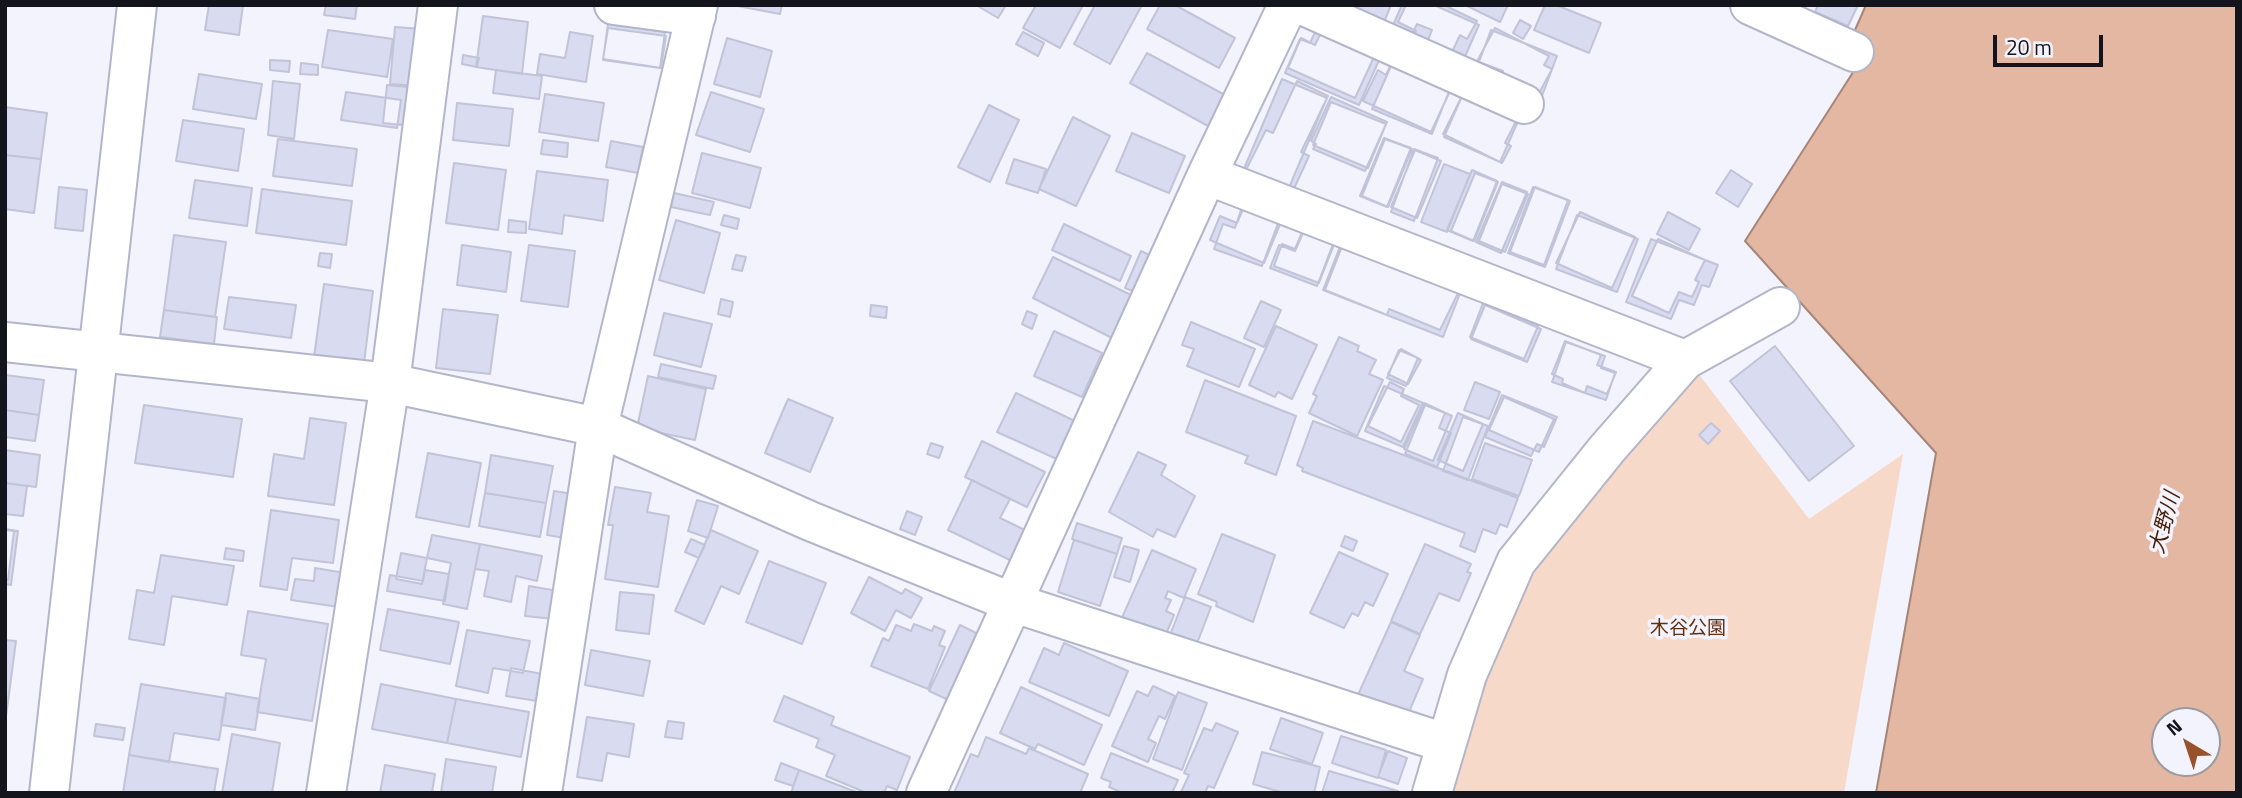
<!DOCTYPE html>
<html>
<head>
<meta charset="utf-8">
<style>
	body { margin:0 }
	#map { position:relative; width:2242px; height:798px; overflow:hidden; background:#f2f3fc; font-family:"Titillium Web",sans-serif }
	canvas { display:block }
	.frame { position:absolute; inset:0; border:7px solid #14151c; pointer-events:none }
	.north { position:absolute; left:2151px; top:707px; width:70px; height:70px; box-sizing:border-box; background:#f2f3fc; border:2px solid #999aa2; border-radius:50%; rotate:321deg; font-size:19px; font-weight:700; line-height:28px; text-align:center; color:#14151c }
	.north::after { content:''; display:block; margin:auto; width:24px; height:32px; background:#99522b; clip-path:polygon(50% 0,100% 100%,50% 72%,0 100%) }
	.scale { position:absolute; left:1993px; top:35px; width:110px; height:32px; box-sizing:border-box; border:4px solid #14151c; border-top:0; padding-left:9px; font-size:21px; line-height:24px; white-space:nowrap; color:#14151c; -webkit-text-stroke:5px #f2f3fc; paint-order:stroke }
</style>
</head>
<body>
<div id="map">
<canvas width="2242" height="798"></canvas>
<div class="frame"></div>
<div class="north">N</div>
<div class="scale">20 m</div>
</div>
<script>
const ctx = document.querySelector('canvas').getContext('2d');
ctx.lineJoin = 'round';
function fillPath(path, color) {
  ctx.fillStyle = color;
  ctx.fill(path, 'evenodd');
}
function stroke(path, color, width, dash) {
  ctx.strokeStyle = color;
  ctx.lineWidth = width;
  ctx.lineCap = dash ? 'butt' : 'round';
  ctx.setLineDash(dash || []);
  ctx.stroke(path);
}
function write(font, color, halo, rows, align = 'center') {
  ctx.font = font + ' "Titillium Web","Noto Sans JP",sans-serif';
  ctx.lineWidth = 7;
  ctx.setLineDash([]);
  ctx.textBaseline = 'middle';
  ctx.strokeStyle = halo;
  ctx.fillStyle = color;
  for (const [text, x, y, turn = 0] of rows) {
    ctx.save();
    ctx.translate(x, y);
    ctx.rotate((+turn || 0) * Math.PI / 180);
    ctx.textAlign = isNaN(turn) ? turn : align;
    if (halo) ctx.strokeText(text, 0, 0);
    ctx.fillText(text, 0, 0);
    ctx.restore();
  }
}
const green = new Path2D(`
	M1695,369L1809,519L1903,454L1844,793H1450L1513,579Z`);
const water = new Path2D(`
	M1866,5H2237V793H1876L1936,453L1745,241L1866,52L1851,39ZM2165,721H2207V763H2165Z`);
const building = new Path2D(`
	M209,5H243L239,35L205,30Z
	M326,5H357L355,19L324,15Z
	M732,5H782L780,14Z
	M976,5H1006L998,18Z
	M1036,5H1083L1060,48L1023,28Z
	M1095,5H1142L1110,64L1074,44Z
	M1160,5H1175L1235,38L1219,68L1147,29Z
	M1340,5H1391L1382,27Z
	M1402,5H1434L1479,25L1463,61L1426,45L1432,30L1417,24L1412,34L1393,25Z
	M1406,5H1444L1477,21L1467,39L1460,35L1452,52L1413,36L1416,31L1398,22Z
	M1465,5H1508L1500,22Z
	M1545,5H1556L1601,23L1589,53L1534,30Z
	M1818,5H1858L1848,26L1815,12Z
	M483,16L528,22L522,74L476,67Z
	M1520,20L1531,26L1523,39L1513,33Z
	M608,24L665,32L660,68L603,60Z
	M395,27L423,29L419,86L390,84Z
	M608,28L666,36L661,68L603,59Z
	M1495,28L1549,56L1544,65L1552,69L1538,95L1475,65Z
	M328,30L393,39L387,77L322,67Z
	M1316,30L1380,58L1359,105L1285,73L1300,39L1310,43Z
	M1491,30L1557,56L1539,104L1499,83L1503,71L1479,62Z
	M570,32L593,36L586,82L537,74L540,54L565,58Z
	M1023,32L1044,43L1038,56L1016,44Z
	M1321,33L1374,57L1355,98L1288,68L1301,38L1315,45Z
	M727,38L772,51L760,97L714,84Z
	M1147,53L1225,95L1208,126L1130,83Z
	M463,55L479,58L477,67L462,64Z
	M270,60L290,61L289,72L270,70Z
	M301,63L318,65V75L300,74Z
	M1391,64L1450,91L1431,132L1363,101L1378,70L1386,75Z
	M1392,64L1450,89L1432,134L1372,109Z
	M496,70L542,76L539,99L493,93Z
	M199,74L262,84L256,119L193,109Z
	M1282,79L1327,98L1288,190L1243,171Z
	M273,81L300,84L294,139L268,135Z
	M1297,81L1328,96L1301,152L1309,156L1292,193L1246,170L1266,130L1273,133Z
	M387,85L418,88L413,126L383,123Z
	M1465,90L1518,117L1505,143L1511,146L1502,163L1443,134Z
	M346,92L401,100L397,128L341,120Z
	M711,92L764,109L750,152L696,135Z
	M545,94L604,103L598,141L539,132Z
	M1463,94L1519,119L1500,162L1444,137Z
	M1331,97L1387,122L1365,171L1313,149L1316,144L1311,141Z
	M1331,102L1386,124L1368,168L1313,145Z
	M457,103L513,109L509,146L453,140Z
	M989,105L1019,120L990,182L958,167Z
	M5,107L47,113L41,159L5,155Z
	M1073,117L1110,136L1076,206L1039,189Z
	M183,120L244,129L238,171L176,161Z
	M1132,133L1185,156L1169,193L1116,171Z
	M1384,138L1411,148L1387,207L1360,196Z
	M278,139L357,149L352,186L273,176Z
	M1385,139L1412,149L1388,207L1362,196Z
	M543,140L568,143L567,157L541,154Z
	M611,141L643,147L638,173L606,167Z
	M1414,149L1438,158L1414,221L1391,212Z
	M1415,150L1441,161L1417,218L1391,207Z
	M702,153L761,168L750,208L692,193Z
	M5,155L41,159L34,213L5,209Z
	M1014,159L1046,169L1038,193L1006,183Z
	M454,163L506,170L498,230L446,223Z
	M1444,164L1470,174L1447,232L1421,222Z
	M1472,170L1497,181L1473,241L1447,230Z
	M1731,170L1752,184L1738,207L1716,193Z
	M537,171L608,180L603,221L564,215L562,234L529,229Z
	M1475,173L1498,182L1474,241L1451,231Z
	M195,180L252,188L247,226L189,218Z
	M1502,182L1527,192L1501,253L1476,242Z
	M1502,184L1528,194L1505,252L1479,241Z
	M59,187L87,190L83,231L55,228Z
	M1533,187L1570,201L1545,267L1508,253Z
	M1535,187L1568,200L1544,265L1510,252Z
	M262,189L352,201L346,245L256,233Z
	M674,193L714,202L710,215L671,207Z
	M1243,204L1280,218L1262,266L1214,249L1223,224L1235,228Z
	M1244,207L1281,222L1264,263L1210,240L1220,216L1237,223Z
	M1580,212L1635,237L1612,288L1556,263Z
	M1668,212L1700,229L1689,250L1657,234Z
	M724,215L739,219L737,229L721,225Z
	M1577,215L1638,239L1617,292L1556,269Z
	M509,220L526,222V233L508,232Z
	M676,220L720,233L704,293L659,280Z
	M1064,224L1131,256L1120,281L1052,250Z
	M1303,230L1335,242L1319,283L1274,266L1282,244L1295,249Z
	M1303,233L1333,244L1317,286L1270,268L1279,245L1295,251Z
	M174,235L226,242L215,317L164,310Z
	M1651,239L1718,265L1709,287L1702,285L1694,305L1679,300L1671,319L1626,302Z
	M1658,239L1705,260L1695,280L1699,282L1692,297L1679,292L1669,313L1632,296Z
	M1341,244L1461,291L1443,337L1323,290Z
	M1343,244L1459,291L1440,330L1389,309L1387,315L1325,290Z
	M462,245L511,252L506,292L457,285Z
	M529,245L575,251L568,307L521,301Z
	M1141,251L1155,258L1140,294L1125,288Z
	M320,253L332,254L330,268L318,266Z
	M736,255L746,257L742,271L732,269Z
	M1053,257L1133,296L1112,338L1033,298Z
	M324,284L373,291L364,363L314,357Z
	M229,297L296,305L291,338L224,329Z
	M721,299L733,302L730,317L718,314Z
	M1261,301L1281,310L1264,347L1244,338Z
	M1483,303L1538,326L1524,359L1470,337Z
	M871,305L887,307L886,318L870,316Z
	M1485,305L1541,329L1527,362L1471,339Z
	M443,309L498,315L490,374L436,368Z
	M164,310L217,317L214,344L160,337Z
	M1027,311L1037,315L1032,329L1022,324Z
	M664,313L712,324L701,367L654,355Z
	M1191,322L1255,349L1239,387L1187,366L1194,349L1182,345Z
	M1276,326L1317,345L1292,399L1278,392L1275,397L1249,385Z
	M1054,331L1102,353L1082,397L1034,376Z
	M1339,337L1359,346L1357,351L1376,360L1369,374L1383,380L1357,436L1309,413L1317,396L1313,394Z
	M1565,341L1601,355L1597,365L1616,372L1607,394L1587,386L1585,393L1562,383L1563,379L1552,374Z
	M1566,342L1605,356L1601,368L1615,373L1606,400L1552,382Z
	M1775,346L1854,446L1809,481L1730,381Z
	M1401,349L1421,360L1408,384L1388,374Z
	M1399,350L1418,358L1406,386L1387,378Z
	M661,364L716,376L713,389L658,377Z
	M5,375L44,380L39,415L5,410Z
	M648,376L706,389L695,440L637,428Z
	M1205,380L1296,416L1276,475L1245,463L1248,456L1186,432Z
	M1390,382L1404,389L1401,396L1419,405L1401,442L1368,426Z
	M1475,382L1500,392L1489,419L1464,410Z
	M1384,386L1423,403L1403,447L1365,431Z
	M1016,393L1077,422L1059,460L997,432Z
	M1502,395L1557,417L1544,447L1537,444L1531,456L1485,437Z
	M1504,397L1554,419L1539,452L1489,430Z
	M788,399L833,418L810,472L765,453Z
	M1424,403L1452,416L1433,461L1404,449Z
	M144,405L242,419L233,477L135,463Z
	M1425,405L1445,413L1439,428L1451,433L1437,467L1405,454Z
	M5,410L39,415L35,441L5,437Z
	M1458,413L1483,424L1463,471L1438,460Z
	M1463,417L1488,426L1468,480L1443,471Z
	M310,418L346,423L334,505L268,496L274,454L304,459Z
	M1313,421L1518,498L1507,527L1500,524L1496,534L1483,529L1475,552L1460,546L1465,533L1302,471L1303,468L1297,465Z
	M1711,423L1720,431L1708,444L1699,435Z
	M982,441L1045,472L1027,507L965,477Z
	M931,443L943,447L939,458L927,454Z
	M1485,443L1532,460L1519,496L1472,479Z
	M5,450L40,455L36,487L5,483Z
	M1138,452L1166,465L1161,475L1195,496L1175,537L1157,529L1153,537L1109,512Z
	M428,453L481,463L469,527L416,517Z
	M491,455L553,466L546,503L485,493Z
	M972,480L1010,499L1000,518L1029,532L1014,562L948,530Z
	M5,483L27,486L23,516L5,514Z
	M615,487L651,493L647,512L669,516L658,587L605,579L613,525H608Z
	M554,491L573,494L565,538L547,535Z
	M485,493L546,503L540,537L479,526Z
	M697,500L718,506L708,538L688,531Z
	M271,510L339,520L333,563L292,558L287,590L260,586Z
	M907,511L922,517L915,535L900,529Z
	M1077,523L1122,538L1117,554L1072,539Z
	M5,529L18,531L11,585L5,584Z
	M5,530L14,531L8,580L5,579Z
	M711,530L758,551L739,594L721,586L704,624L675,611Z
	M1222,534L1275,555L1253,622L1216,606L1217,602L1198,594Z
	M432,535L480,544L467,609L443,604L451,563L427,558Z
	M1345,536L1357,541L1353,551L1341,546Z
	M691,539L705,545L699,558L685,552Z
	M1074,540L1117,554L1100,606L1058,592Z
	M480,544L542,556L537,581L516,576L511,602L484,596L489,571L475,569Z
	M1425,544L1471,564L1467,572L1471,573L1459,601L1439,593L1420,634L1391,621Z
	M1124,546L1139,550L1130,582L1114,577Z
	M226,548L244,551L243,561L224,559Z
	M1152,550L1196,569L1184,598L1168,591L1165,598L1171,600L1166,611L1174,615L1164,639L1121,620Z
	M1339,552L1388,574L1373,606L1365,602L1358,616L1352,613L1344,628L1310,613Z
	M401,553L427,558L422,584L396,579Z
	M161,555L234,566L227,605L172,596L164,645L129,639L137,590L154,593Z
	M769,561L826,583L802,644L746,622Z
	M315,568L351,574L346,608L291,600L295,579L314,581Z
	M425,570L449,574L445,601L387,591L390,575L423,581Z
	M869,577L902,594L905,589L922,598L911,618L896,610L885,631L851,613Z
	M529,586L558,591L554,619L525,616Z
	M620,592L654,595L649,634L616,630Z
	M1185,597L1211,607L1196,646L1170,635Z
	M388,609L459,622L450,664L380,650Z
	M248,611L328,624L312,721L257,712L266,659L241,655Z
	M1391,622L1420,635L1404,671L1423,679L1406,719L1357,697Z
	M914,624L932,631L934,626L945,631L939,645L945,647L928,689L871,666L883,638L889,641L896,625L911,631Z
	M960,625L984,637L953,702L929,691Z
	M467,630L530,641L523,673L493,668L488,693L456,686Z
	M5,640L16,641L5,724Z
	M1064,643L1128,671L1109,716L1029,682L1044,648L1059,655Z
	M591,650L650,661L643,696L585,685Z
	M511,668L542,674L537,701L506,696Z
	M141,684L226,698L219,740L174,733L169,762L129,755Z
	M381,684L456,699L447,743L372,729Z
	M1153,686L1175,696L1165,719L1159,716L1148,739L1156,743L1148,762L1112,746L1137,691L1148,696Z
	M1021,687L1102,725L1084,765L1038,744L1035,749L1000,733Z
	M1178,692L1207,703L1182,770L1153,759Z
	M226,693L260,699L255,730L221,725Z
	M784,696L834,717L831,725L910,757L897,790L887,786L884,793H867L826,776L835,755L816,747L819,739L774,721Z
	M456,699L529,712L521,757L447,743Z
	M587,717L634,724L629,757L607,753L602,781L577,777Z
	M1281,718L1323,733L1312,764L1270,749Z
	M668,721L684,723L682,739L665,737Z
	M1216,723L1238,732L1214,788L1208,786L1205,793L1181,792L1189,775L1184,773L1204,728L1212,731Z
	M96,724L125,728L123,740L94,736Z
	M232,734L280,743L272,793H222Z
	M1341,736L1386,750L1378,778L1332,763Z
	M986,737L1026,754L1029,748L1088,774L1080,793H954L971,754L978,757Z
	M1388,751L1407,758L1398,784L1378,777Z
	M1262,752L1320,767L1314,793H1284L1253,784Z
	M1111,753L1178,780L1172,793H1123L1109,787L1111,782L1101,778Z
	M129,755L218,769L214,793H123Z
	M446,759L496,767L492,793H441Z
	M781,763L799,770L793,786L775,780Z
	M385,765L435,774L432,793H380Z
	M799,770L859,793H791Z
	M1329,771L1398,791L1322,793Z`);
const minor = new Path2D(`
	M614,5L696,16
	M1302,5L1524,104
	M1750,5L1854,52
	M1207,175L1685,360
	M5,342L390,383L598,427L810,521L1011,602L1445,743
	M49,793L137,5
	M326,793L390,383L438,5
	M542,793L598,427L698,5
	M926,793L1207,175L1288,5
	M1432,793L1467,675L1516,562L1607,449L1685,360L1780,307`);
const parkNames = [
	["木谷公園",1688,629]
];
const waterNames = [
	["大野川",2166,523,-75]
];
fillPath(green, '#f7d9ca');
fillPath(water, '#e3b7a1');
stroke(water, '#a58679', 2);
fillPath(building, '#d9dcf0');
stroke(building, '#c1c4d8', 2);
stroke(minor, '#b3b6ca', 42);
stroke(minor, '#fff', 38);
write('19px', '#652f0e', '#f2f3fc', parkNames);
write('italic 21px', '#471e06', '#f2f3fc', waterNames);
</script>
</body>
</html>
